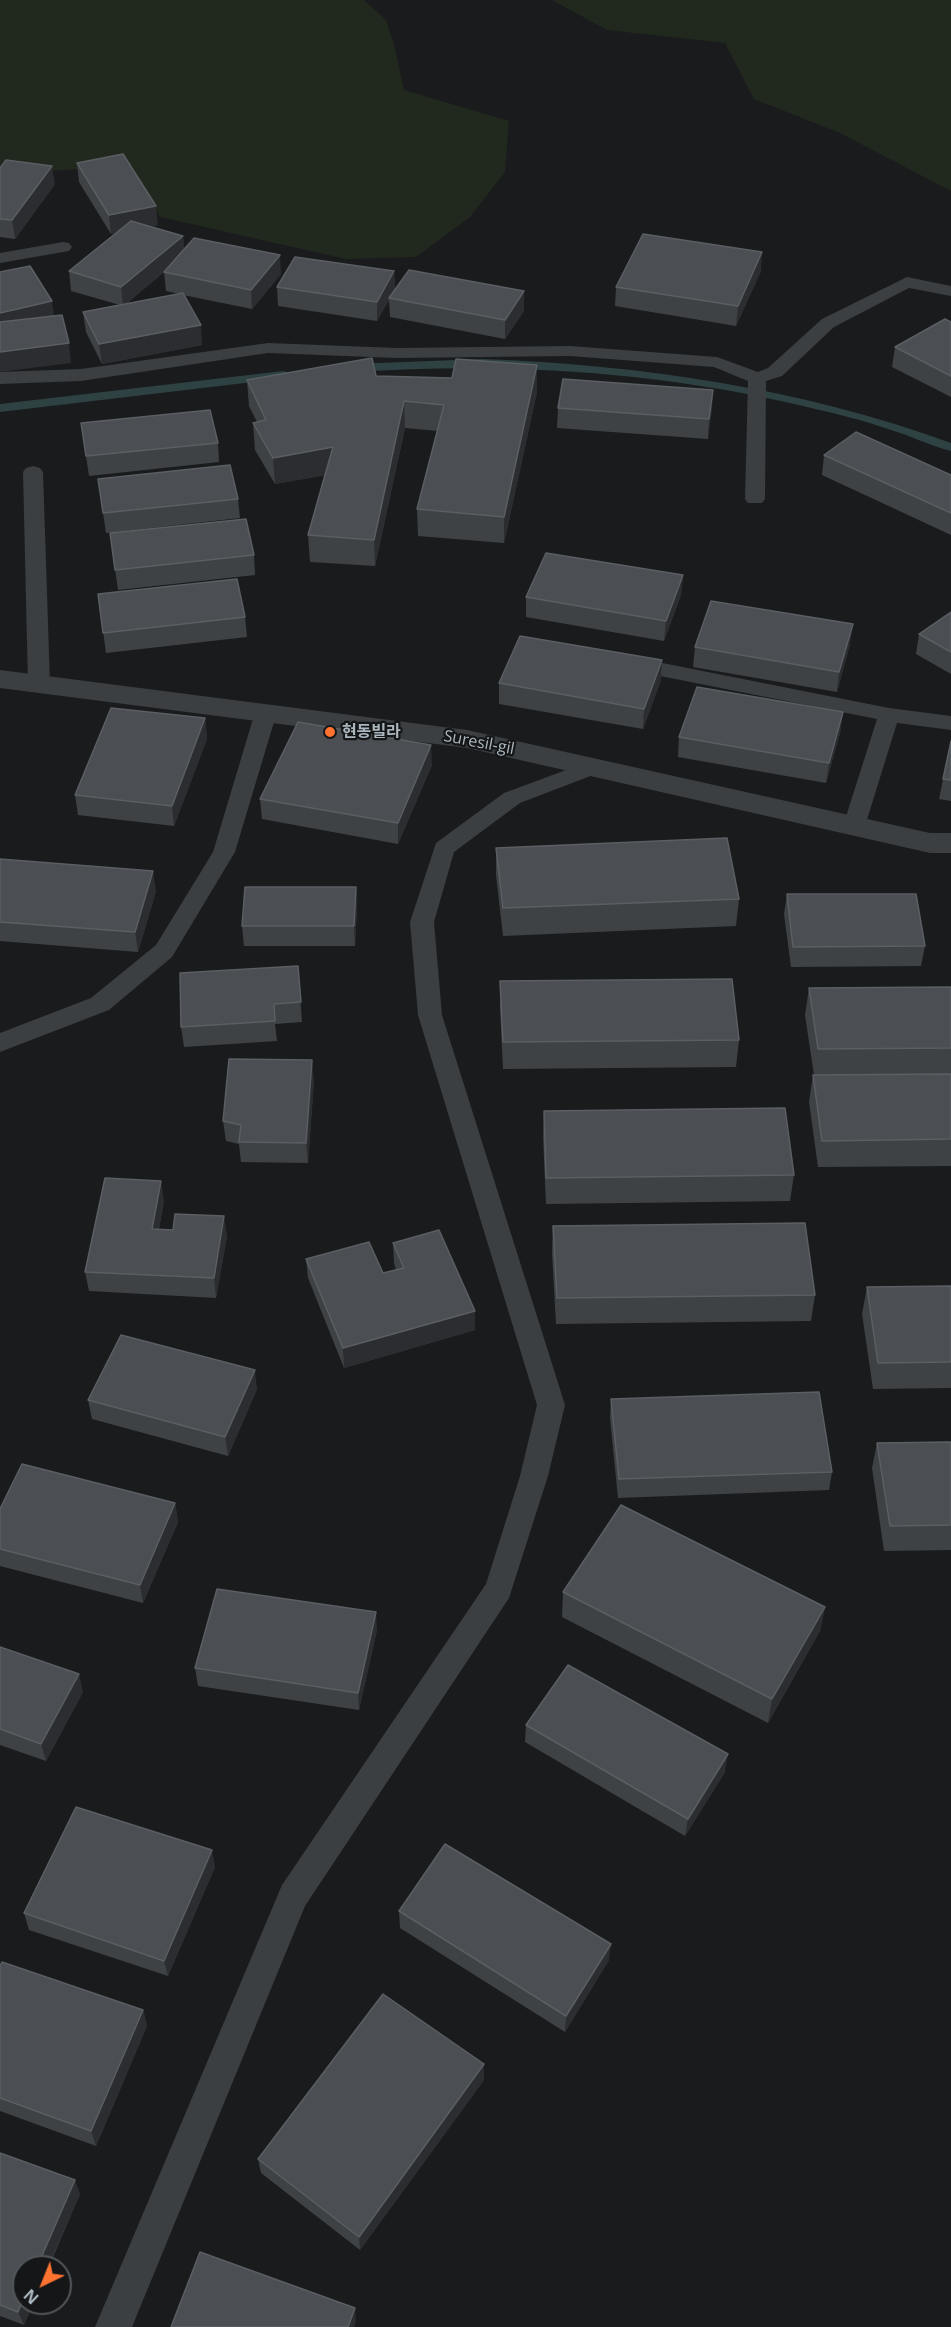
<!DOCTYPE html>
<html>
<head>
<meta charset="utf-8">
<style>
	body { margin:0 }
	#map { position:relative; width:951px; height:2327px; overflow:hidden; background:#1a1b1d; font-family:"Open Sans",sans-serif }
	canvas { display:block }
	.north { position:absolute; left:12px; top:2255px; width:60px; height:60px; box-sizing:border-box; background:#151618; border:2px solid #51565a; border-radius:50%; rotate:223deg; font-size:16px; font-weight:700; line-height:24px; text-align:center; color:#abb7be }
	.north::after { content:''; display:block; margin:auto; width:21px; height:27px; background:#ff7330; clip-path:polygon(50% 0,100% 100%,50% 72%,0 100%) }
</style>
</head>
<body>
<div id="map">
<canvas width="951" height="2327"></canvas>
<div class="north">N</div>
</div>
<script>
const ctx = document.querySelector('canvas').getContext('2d');
ctx.lineJoin = 'round';
function fillPath(path, color) {
  ctx.fillStyle = color;
  ctx.fill(path, 'evenodd');
}
function stroke(path, color, width, dash) {
  ctx.strokeStyle = color;
  ctx.lineWidth = width;
  ctx.lineCap = dash ? 'butt' : 'round';
  ctx.setLineDash(dash || []);
  ctx.stroke(path);
}
function write(font, color, halo, rows, align = 'center') {
  ctx.font = font + ' "Open Sans","Noto Sans KR",sans-serif';
  ctx.lineWidth = 4.5;
  ctx.setLineDash([]);
  ctx.textBaseline = 'middle';
  ctx.strokeStyle = halo;
  ctx.fillStyle = color;
  for (const [text, x, y, turn = 0] of rows) {
    ctx.save();
    ctx.translate(x, y);
    ctx.rotate((+turn || 0) * Math.PI / 180);
    ctx.textAlign = isNaN(turn) ? turn : align;
    if (halo) ctx.strokeText(text, 0, 0);
    ctx.fillText(text, 0, 0);
    ctx.restore();
  }
}
const green = new Path2D(`
	M0,0H364L386,20L394,44L404,90L509,121L505,172L470,217L416,257L346,259L160,217L132,166L0,174Z
	M552,0H951V191L840,133L754,99L725,43L607,30Z`);
const stream = new Path2D(`
	M482,359C642,365 800,388 951,443V451C931,446 911,436 891,430C863,420 833,413 803,406C655,371 505,362 353,372L347,368L353,364Z
	M283,371L287,372V378L0,412V404Z`);
const service = new Path2D(`
	M63,242L69,243L72,247L69,251L0,263V253Z
	M907,277L951,286V296L909,288L834,327L782,376L766,381L765,499L762,503H748L745,499L748,381L714,367L570,356L397,358L268,353L81,381L0,384V372L81,369L268,343L397,348L570,346L717,357L758,372L768,368L822,319Z
	M33,466L40,468L43,472L50,684L46,689L39,691L32,689L28,684L23,472L26,468Z
	M627,656L889,708L951,716V730L897,723L865,826L862,831L854,833L846,831L843,826L877,719L620,668L616,663L620,658Z
	M266,705L274,707L277,712L235,852L172,957L109,1010L0,1052V1033L91,998L156,945L213,852L255,712L258,707Z
	M593,760L601,762L604,767L601,772L520,803L454,852L434,922L442,1015L565,1405L548,1476L509,1598L305,1906L132,2327H95L282,1885L486,1584L520,1476L537,1405L418,1015L410,922L436,843L504,793Z`);
const minor = new Path2D(`
	M0,670L467,730L930,833H951V853H930L467,748L0,688Z`);
const wall = new Path2D(`
	M77,163L158,225L149,227L183,236L184,250L281,274L252,309L183,295L202,345L102,364L86,332L83,312L120,305L71,291L69,271L117,233L111,234L79,182ZM164,272L166,291L180,294L126,304Z
	M0,168L55,184L15,239L0,237Z
	M394,271L395,290L524,291V311L505,339L390,317L389,300L377,321L278,306L277,287Z
	M761,271L736,326L615,306L616,287Z
	M951,322V397L892,367L895,347Z
	M376,376L537,392L504,543L418,536L417,509L438,431L405,428L375,566L310,562L308,535L325,475L275,484L255,450L253,423L257,422L249,406L247,380Z
	M713,390L708,439L557,428L558,408Z
	M81,423L218,443L219,462L89,476Z
	M824,455L951,475V535L822,475Z
	M98,479L238,499L240,518L106,533Z
	M110,533L254,555L255,575L118,590Z
	M683,575L681,595L664,641L526,617V597Z
	M98,594L245,617L247,637L106,653Z
	M951,612V674L916,654L919,634Z
	M850,644L837,692L693,667L695,647Z
	M662,660L661,680L643,729L499,704V683Z
	M843,712L840,733L826,783L678,757L679,737Z
	M205,718L207,739L174,826L78,815L75,795Z
	M951,741V801L939,799Z
	M432,765L398,844L262,819L260,799Z
	M496,848L739,899L736,926L503,936L496,875Z
	M0,859L156,891L138,952L0,941Z
	M356,887L357,907L355,946H244L242,926Z
	M787,894L925,946L921,966L791,967L784,914Z
	M298,966L302,1022L275,1024L277,1041L184,1047L181,1027Z
	M500,981L739,1040L736,1067L503,1069L500,1008Z
	M951,987V1166L818,1167L809,1102L813,1075H814L805,1015L809,988Z
	M314,1080L308,1163L241,1162L239,1144L226,1141L223,1121Z
	M544,1111L794,1175L790,1201L546,1204L543,1137Z
	M164,1201L159,1229L227,1236L216,1298L89,1291L85,1272Z
	M553,1226L815,1295L811,1321L556,1324L552,1253Z
	M393,1243L475,1330L344,1368L308,1278L306,1259L383,1273L396,1270L394,1263Z
	M951,1286V1388L873,1389L862,1314L867,1287Z
	M257,1389L228,1456L92,1419L88,1400Z
	M611,1399L832,1472L829,1490L618,1498L610,1418Z
	M951,1442V1550L884,1551L872,1468L877,1443Z
	M175,1503L178,1522L143,1603L0,1566V1509Z
	M563,1592L825,1607L820,1631L768,1723L562,1617Z
	M377,1630L359,1710L198,1686L195,1668Z
	M0,1647L83,1692L46,1761L0,1745Z
	M526,1725L725,1772L685,1836L525,1742Z
	M215,1867L168,1976L29,1930L24,1913Z
	M399,1911L609,1960L565,2032L400,1928Z
	M0,1966L143,2010L147,2026L96,2146L0,2111Z
	M484,2080L360,2250L261,2173L258,2159Z
	M0,2153L80,2194L24,2325L0,2316Z`);
const shadedWall = new Path2D(`
	M52,166L55,184L15,239L12,220Z
	M156,206L158,225L111,234L109,215Z
	M183,236L185,255L123,306L121,287Z
	M762,252L761,271L736,326L738,306Z
	M280,255L281,274L252,309L251,290Z
	M394,271L395,291L389,298V300L377,321V302Z
	M524,291V311L505,339V320Z
	M52,301L55,321L0,333V313Z
	M201,325L202,345L102,364L99,344Z
	M69,343L71,363L0,372V352Z
	M537,365V392L504,543V517Z
	M713,390L712,410L708,439L709,419Z
	M404,401L405,428L375,566L374,540Z
	M333,447L334,474L275,484L273,458Z
	M683,575L681,595L664,641L666,621Z
	M853,624L850,644L837,692L839,672Z
	M662,660L661,680L643,729L644,709Z
	M843,712L840,733L826,783L829,763Z
	M205,718L207,739L174,826L172,806Z
	M431,745L432,765L398,844V823Z
	M153,871L156,891L138,952L135,932Z
	M356,887L357,907L355,946L354,926Z
	M312,1060L314,1080L308,1163L306,1143Z
	M161,1181L164,1201L155,1249L152,1229Z
	M224,1216L227,1236L216,1298L214,1278Z
	M475,1311V1330L344,1368L343,1348Z
	M255,1370L257,1389L228,1456L225,1437Z
	M175,1503L178,1522L143,1603L140,1585Z
	M825,1607L820,1631L768,1723L772,1699Z
	M376,1612L377,1630L359,1710L358,1693Z
	M79,1674L83,1692L46,1761L41,1744Z
	M728,1754L725,1772L685,1836L688,1819Z
	M212,1850L215,1867L168,1976L164,1961Z
	M611,1944L609,1960L565,2032L566,2016Z
	M143,2010L147,2026L96,2146L91,2131Z
	M484,2064V2080L360,2250L359,2237Z
	M75,2180L80,2194L48,2267H37Z
	M24,2297V2303H33L24,2325L18,2312Z
	M355,2308L356,2321L354,2327H348Z`);
const building = new Path2D(`
	M123,154L156,206L109,215L77,163Z
	M6,160L52,166L12,220L0,219V168Z
	M131,221L183,236L121,287L69,271Z
	M643,234L762,252L738,306L616,287Z
	M194,238L280,255L251,290L164,272Z
	M295,257L394,271L377,302L277,287Z
	M30,266L52,301L0,313V272Z
	M409,270L524,291L505,320L389,298Z
	M183,293L201,325L99,344L83,312Z
	M62,315L69,343L0,352V322Z
	M945,319L951,322V376L895,347Z
	M372,358L376,376L452,378L456,359L537,365L504,517L417,509L444,405L404,401L374,540L308,535L333,447L273,458L253,423L266,420L247,380Z
	M563,379L713,390L709,419L558,408Z
	M210,410L218,443L86,456L81,423Z
	M856,432L951,475V513L824,455Z
	M230,465L238,499L103,513L98,479Z
	M246,519L254,555L115,570L110,533Z
	M546,553L683,575L666,621L526,597Z
	M237,579L245,617L103,633L98,594Z
	M711,601L853,624L839,672L695,647Z
	M951,612V652L919,634Z
	M520,636L662,660L644,709L499,683Z
	M697,687L843,712L829,763L679,737Z
	M111,708L205,718L172,806L75,795Z
	M298,722L431,745L398,823L260,799Z
	M951,741V780L943,779Z
	M727,838L739,899L503,908L496,848Z
	M0,859L153,871L135,932L0,922Z
	M245,887H356L354,926H242Z
	M787,894H916L925,946L793,947Z
	M298,966L301,1002L274,1004L275,1021L181,1027L180,973Z
	M732,979L739,1040L503,1042L500,981Z
	M951,987V1048L818,1049L809,988Z
	M229,1059L312,1060L306,1143L239,1142L241,1125L223,1121Z
	M951,1074V1139L822,1141L813,1075Z
	M785,1108L794,1175L546,1178L544,1111Z
	M105,1178L161,1181L152,1229L173,1230L175,1214L224,1216L214,1278L85,1272Z
	M805,1223L815,1295L557,1298L553,1226Z
	M439,1230L475,1311L343,1348L306,1259L369,1242L383,1273L404,1268L393,1243Z
	M951,1286V1362L878,1363L867,1287Z
	M121,1335L255,1370L225,1437L88,1400Z
	M819,1392L832,1472L619,1479L611,1399Z
	M951,1442V1525L890,1526L877,1443Z
	M22,1464L175,1503L140,1585L0,1549V1509Z
	M621,1505L825,1607L772,1699L563,1592Z
	M217,1589L376,1612L358,1693L195,1668Z
	M0,1647L79,1674L41,1744L0,1729Z
	M568,1665L728,1754L688,1819L526,1725Z
	M76,1807L212,1850L164,1961L24,1913Z
	M445,1844L611,1944L566,2016L399,1911Z
	M2,1962L143,2010L91,2131L0,2098V1966Z
	M383,1994L484,2064L359,2237L258,2159Z
	M0,2153L75,2180L37,2267H24V2297L18,2312L0,2305Z
	M200,2252L355,2308L348,2327H171Z`);
const markers = [
	[330,732,6,"#ff7330"]
];
const poiNames = [
	["현동빌라",342,732]
];
const streetNames = [
	["Suresil-gil",479,743,11]
];
fillPath(green, '#21291f');
fillPath(stream, '#2e4143');
fillPath(service, '#3b3f42');
fillPath(minor, '#3b3f42');
fillPath(wall, '#3f4245');
fillPath(shadedWall, '#2b2d30');
fillPath(building, '#4b4e52');
stroke(building, '#5a5f63', 1.5);
for (const [x, y, r, color] of markers) {
  const dot = new Path2D();
  dot.arc(x, y, r, 0, 2 * Math.PI);
  ctx.fillStyle = color;
  ctx.fill(dot);
  stroke(dot, '#151618', 2);
}
write('bold 16px', '#abb7be', '#151618', poiNames, 'left');
write('16px', '#abb7be', '#151618', streetNames);
</script>
</body>
</html>
